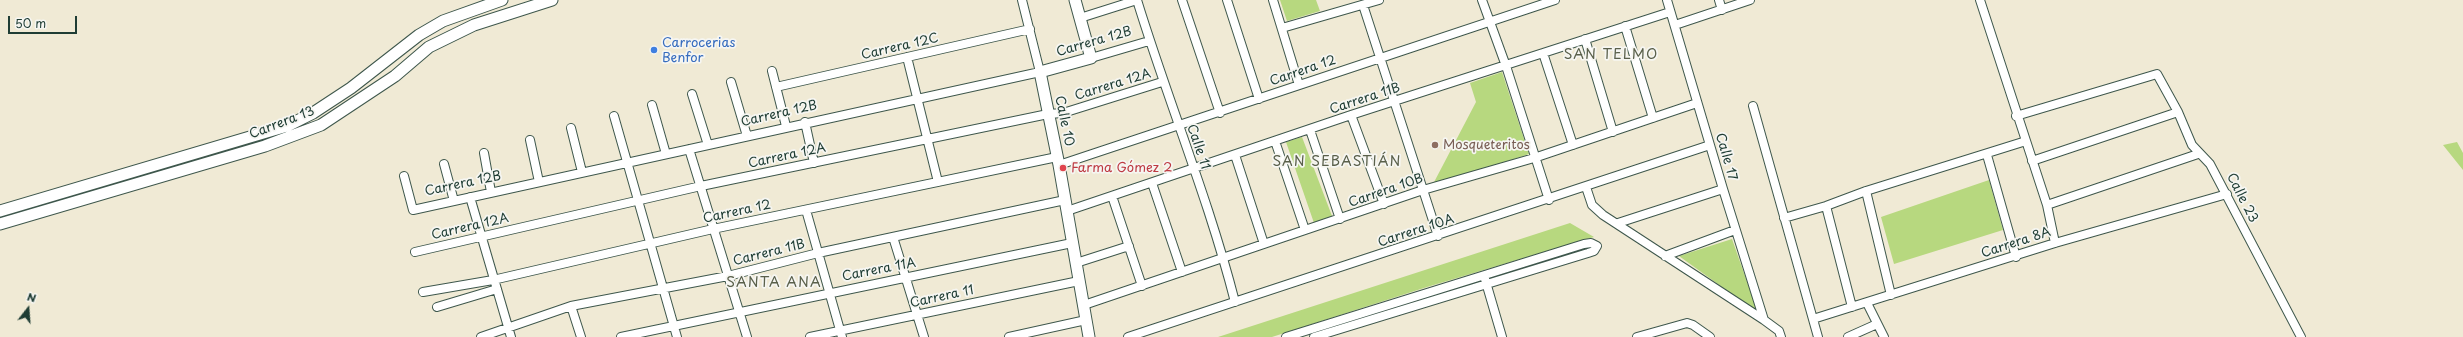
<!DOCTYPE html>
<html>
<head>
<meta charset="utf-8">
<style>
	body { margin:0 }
	#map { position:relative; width:2463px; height:337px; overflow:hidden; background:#f0ead5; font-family:"Playpen Sans",sans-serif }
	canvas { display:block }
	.north { position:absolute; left:8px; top:289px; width:40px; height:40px; -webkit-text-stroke:3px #f6f6f2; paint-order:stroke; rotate:17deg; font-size:11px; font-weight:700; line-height:16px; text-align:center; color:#1f3d34 }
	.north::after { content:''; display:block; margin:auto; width:14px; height:18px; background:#1f3d34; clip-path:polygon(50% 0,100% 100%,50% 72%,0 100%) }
	.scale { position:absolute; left:8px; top:16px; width:69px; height:18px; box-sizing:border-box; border:2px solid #1f3d34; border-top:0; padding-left:5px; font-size:12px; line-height:14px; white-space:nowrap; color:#1f3d34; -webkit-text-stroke:3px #f6f6f2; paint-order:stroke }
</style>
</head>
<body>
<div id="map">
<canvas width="2463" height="337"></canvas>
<div class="north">N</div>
<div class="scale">50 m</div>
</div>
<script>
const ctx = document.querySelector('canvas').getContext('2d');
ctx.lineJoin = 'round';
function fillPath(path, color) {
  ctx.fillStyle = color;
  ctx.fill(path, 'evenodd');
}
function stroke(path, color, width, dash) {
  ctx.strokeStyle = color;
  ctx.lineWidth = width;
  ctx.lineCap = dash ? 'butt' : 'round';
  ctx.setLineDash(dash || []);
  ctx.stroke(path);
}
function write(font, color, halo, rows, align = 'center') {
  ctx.font = font + ' "Playpen Sans",sans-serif';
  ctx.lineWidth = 3.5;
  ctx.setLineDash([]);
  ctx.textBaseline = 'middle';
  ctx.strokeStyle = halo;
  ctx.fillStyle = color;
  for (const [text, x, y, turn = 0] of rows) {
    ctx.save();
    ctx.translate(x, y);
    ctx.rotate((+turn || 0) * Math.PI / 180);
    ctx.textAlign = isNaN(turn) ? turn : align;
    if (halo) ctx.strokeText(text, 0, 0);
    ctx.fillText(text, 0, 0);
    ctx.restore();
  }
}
const green = new Path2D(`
	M1280,0H1316L1320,11L1287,21Z
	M1502,72L1529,154L1432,186L1476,102L1470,83Z
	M1302,137L1332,216L1314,223L1286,142Z
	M2457,142L2463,153V170L2443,145Z
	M1989,180L2003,230L1894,264L1881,217Z
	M1570,223L1594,237L1427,287L1272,337H1218Z
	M1732,239L1758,313L1679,256Z`);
const street = new Path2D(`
	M1137,0C1168,101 1209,200 1235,302
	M1182,0L1220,113
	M1227,0L1259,99
	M1273,0L1299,85
	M1482,0L1506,66L1549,200
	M1667,0L1723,189L1764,320
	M1719,0L1722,10
	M1980,0L2047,205L2055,243
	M1363,5L1438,236
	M1080,18L1137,0
	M1675,25L1750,0
	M1625,26L1653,118
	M1282,28L1379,0
	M1585,39L1613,132
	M1543,53L1573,145
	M907,57L938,182
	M1091,58L1149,41
	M772,71L786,126
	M731,82L747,136
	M776,87L1030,29
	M692,94L708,145
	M652,105L666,154
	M1753,106L1818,337
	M1351,115L1384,204
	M614,116L677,337
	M2016,116L2157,74L2178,112L2192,145L2210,164L2301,337
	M805,122L814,163
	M571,128L582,172
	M1310,130L1340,219
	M530,140L539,182
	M1275,141L1305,230
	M689,149L747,337
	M484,153L491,192
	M1235,155L1264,244
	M1987,155L2016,257
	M2032,161L2178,112
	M444,164L454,201
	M1059,165L1555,0
	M404,176L413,210L1040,72L1022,0
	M1152,183L1182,272
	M1586,187L1592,205L1603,215L1764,320L1779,331L1781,337
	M1866,191L1891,295
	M1112,196L1142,286
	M470,197L511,337
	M2047,205L2198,154
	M1826,206L1852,307
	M806,210L842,337
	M1067,211L1351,115L1670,12
	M1784,218L1826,206L1866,191L2026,141
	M1618,223L1723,189
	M893,237L924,337
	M415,252L701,186L1048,114L1063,113L1162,82
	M1665,256L1735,230
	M1076,263L1129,246
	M1485,279L1502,337
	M423,292L493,280L713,229L1057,157
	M1867,303L1884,337
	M1084,305L1423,190L1534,158L1697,103
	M571,306L581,337
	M437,307L497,289
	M1813,319L2055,243L2227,194
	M481,337L571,306L728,276L818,253L1065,200
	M621,337L1072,243
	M810,337L1079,281
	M1009,337L1086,320
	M1128,337L1710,145
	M1286,337L1584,244L1591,243L1597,246L1594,251L1588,253L1314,337
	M1637,337L1687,323L1693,325L1710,337
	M1848,337L1877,324`);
const secondary = new Path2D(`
	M1075,0L1091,58L1040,72L1059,165L1089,337
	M0,211L287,126L313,113L351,88L419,35L443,21L502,0
	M0,224L265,146L321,125L395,76L429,47L474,25L552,0`);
const markers = [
	[654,50,4,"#3f7fe0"],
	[1435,145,4,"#8d6e63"],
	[1063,168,4,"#e0444e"]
];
const streetNames = [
	["Carrera 12B",1094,42,-16],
	["Carrera 12C",900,47,-13],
	["Carrera 12",1303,71,-19],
	["Carrera 12A",1113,85,-17],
	["Carrera 11B",1365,99,-18],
	["Carrera 12B",779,114,-13],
	["Calle 10",1064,121,78],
	["Carrera 13",282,123,-21],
	["Calle 11",1198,147,71],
	["Carrera 12A",787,156,-12],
	["Calle 17",1726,157,74],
	["Carrera 12B",463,184,-12],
	["Carrera 10B",1386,191,-19],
	["Calle 23",2242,198,63],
	["Carrera 12",737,212,-12],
	["Carrera 12A",470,227,-13],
	["Carrera 10A",1416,231,-18],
	["Carrera 8A",2016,243,-18],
	["Carrera 11B",769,253,-14],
	["Carrera 11A",879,270,-11],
	["Carrera 11",942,297,-12]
];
const shopNames = [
	["Carrocerias",662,43],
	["Benfor",662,58]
];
const educationNames = [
	["Mosqueteritos",1443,145]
];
const healthNames = [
	["Farma Gómez 2",1071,168]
];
const neighbourhoodNames = [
	["SAN TELMO",1611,55],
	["SAN SEBASTIÁN",1337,162],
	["SANTA ANA",774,283]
];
fillPath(green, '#b7d87f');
stroke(street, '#3e574c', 10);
stroke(secondary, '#3e574c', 13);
stroke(street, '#fff', 8);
stroke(secondary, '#fff', 11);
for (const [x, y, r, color] of markers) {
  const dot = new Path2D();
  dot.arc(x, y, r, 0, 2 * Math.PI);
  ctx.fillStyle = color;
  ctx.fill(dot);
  stroke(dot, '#f6f6f2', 1.5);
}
write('13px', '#1f3d34', '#f6f6f2', streetNames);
write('13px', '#366cbe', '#f6f6f2', shopNames, 'left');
write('13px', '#785e54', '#f6f6f2', educationNames, 'left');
write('13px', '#be3a42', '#f6f6f2', healthNames, 'left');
ctx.letterSpacing = '1px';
write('14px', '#5a604b', '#f6f6f2', neighbourhoodNames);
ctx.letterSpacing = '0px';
</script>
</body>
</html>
